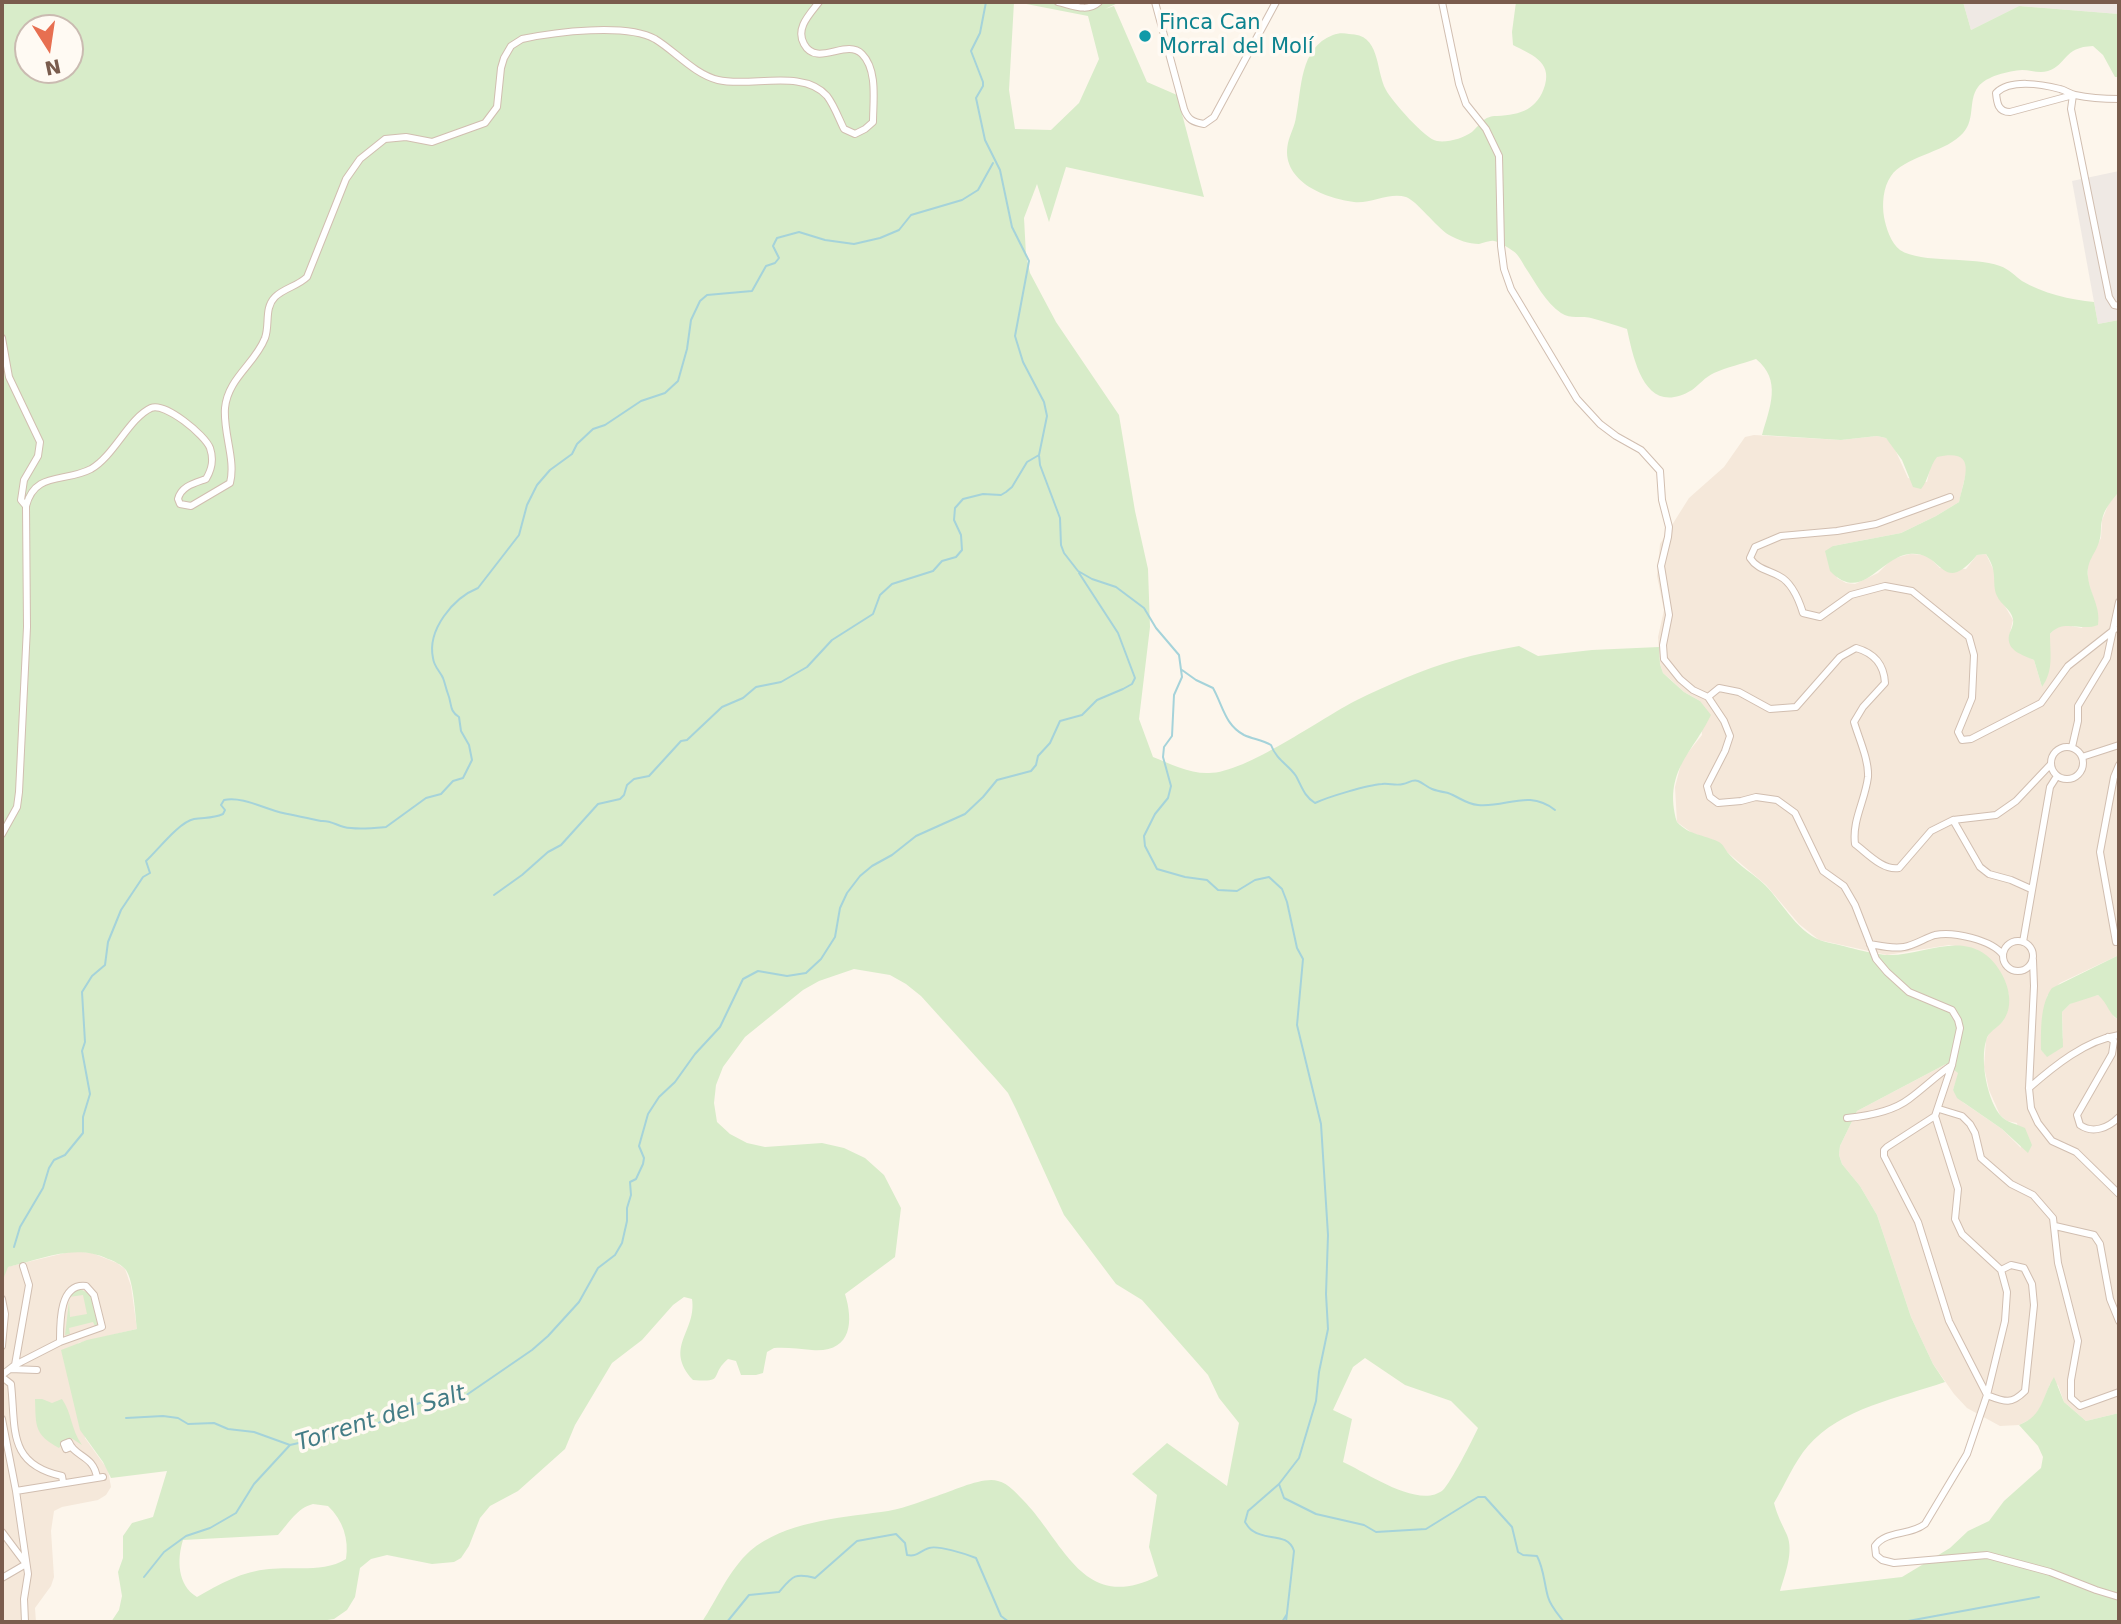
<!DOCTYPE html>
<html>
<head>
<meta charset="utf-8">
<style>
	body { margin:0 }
	#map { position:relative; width:2121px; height:1624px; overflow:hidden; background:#fdf6ec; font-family:"DejaVu Sans",sans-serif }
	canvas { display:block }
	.frame { position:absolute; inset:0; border:4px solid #7a5c4d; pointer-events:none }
	.north { position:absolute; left:14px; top:14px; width:70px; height:70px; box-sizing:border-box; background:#fffaf3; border:2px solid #cabbb1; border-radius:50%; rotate:168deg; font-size:19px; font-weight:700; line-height:28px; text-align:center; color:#7a5c4d }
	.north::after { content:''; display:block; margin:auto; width:24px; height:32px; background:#e76f51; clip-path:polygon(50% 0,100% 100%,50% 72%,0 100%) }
</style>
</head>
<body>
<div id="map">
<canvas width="2121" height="1624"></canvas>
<div class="frame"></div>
<div class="north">N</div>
</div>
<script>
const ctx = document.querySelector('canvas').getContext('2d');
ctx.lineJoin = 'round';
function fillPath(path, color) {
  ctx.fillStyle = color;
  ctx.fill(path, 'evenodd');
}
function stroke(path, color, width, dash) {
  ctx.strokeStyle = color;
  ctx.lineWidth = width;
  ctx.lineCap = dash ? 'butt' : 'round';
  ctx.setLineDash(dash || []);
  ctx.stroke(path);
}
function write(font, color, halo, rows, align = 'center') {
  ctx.font = font + ' "DejaVu Sans",sans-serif';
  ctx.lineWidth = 7;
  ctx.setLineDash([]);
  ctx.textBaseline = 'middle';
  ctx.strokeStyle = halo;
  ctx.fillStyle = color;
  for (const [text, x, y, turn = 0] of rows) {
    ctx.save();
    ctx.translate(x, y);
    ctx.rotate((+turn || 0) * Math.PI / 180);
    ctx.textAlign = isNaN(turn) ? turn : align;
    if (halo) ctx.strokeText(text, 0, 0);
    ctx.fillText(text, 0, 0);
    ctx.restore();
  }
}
const residential = new Path2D(`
	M1754,435L1841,440L1877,436L1886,438L1893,445L1908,478L1927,482L1931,464L1937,456L1953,454L1962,457L1966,464V473L1959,502L1936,516L1901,533L1833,546L1837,578L1846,583L1855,584L1878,573L1892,559L1910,554L1927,555L1940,568L1966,569L1977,555L1986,554L1994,571L1996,591L2013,620L2009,637L2026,656L2034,660L2042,687L2050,634L2056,627L2065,625L2082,628L2093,598L2088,580V562L2101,538L2102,520L2109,503L2119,492V955L2060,983L2047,996L2041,1050L2047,1056L2063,1038L2062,1012L2070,1004L2080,999L2098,995L2106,1001L2114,1017L2119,1020V1413L2086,1421L2064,1402L2058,1385L2050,1384L2040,1409L2035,1417L2019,1425L2000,1426L1967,1408L1954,1394L1933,1364L1911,1317L1877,1215L1860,1186L1842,1164L1839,1155L1840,1146L1857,1111L1946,1064L1959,1073L1953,1090L1964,1103L2002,1129L2021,1148L2017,1123L2007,1121L2000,1115L1989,1090L1984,1067L1986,1040L1990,1032L2003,1021L2009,1003V995L2002,977L1992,962L1977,950L1949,945L1887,955L1819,940L1799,924L1766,885L1727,852L1718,842L1692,833L1677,822L1675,787L1682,760L1702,735L1700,701L1684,692L1670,679L1663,673L1660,664L1658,637L1664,610L1657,576L1660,544L1689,498L1724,467L1745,437Z
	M73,1251L92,1253L117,1263L125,1269L131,1286L137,1329L78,1343L85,1438L108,1470L111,1487L106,1495L98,1500L62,1507L54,1511L51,1531L54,1577L51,1586L35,1608L36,1622H2V1282L7,1267Z`);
const industrial = new Path2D(`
	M1963,2H2119V14L2019,6L1971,30Z
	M2119,171V320L2098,324L2072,181Z`);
const green = new Path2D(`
	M2,2H1014L1009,90L1015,129L1051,130L1079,103L1099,59L1088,16L1016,2H1120L1105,9L1114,6L1147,82L1177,95L1204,197L1066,167L1049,222L1037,184L1024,218L1026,255L1030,273L1056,322L1119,415L1135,511L1148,569L1150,627L1139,719L1153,757C1170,764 1191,774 1209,773C1246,773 1321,718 1357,700C1388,685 1423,669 1456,660C1477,654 1498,650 1519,646L1538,656L1592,650L1659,647L1660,664L1663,673L1684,692L1700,701L1711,715C1692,754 1663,772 1677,822C1690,836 1703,834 1719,842C1724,845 1725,850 1729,854C1739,866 1754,874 1765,885C1783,903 1799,936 1826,942C1841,945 1875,955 1888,955C1920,956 1958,933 1986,955C2004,969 2018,1001 2003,1021C1997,1029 1988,1031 1986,1041C1980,1060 1987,1102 2002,1117C2008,1123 2017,1124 2025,1128L2032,1145L2028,1153L2002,1129L1957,1098L1953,1090L1958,1073L1946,1064L1857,1111L1840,1146L1839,1155L1842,1164L1860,1186L1877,1215L1911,1317L1933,1364L1945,1382C1899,1398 1841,1408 1808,1446C1794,1462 1785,1485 1774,1503C1777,1515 1782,1524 1787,1535C1794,1552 1785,1574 1780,1591L1902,1577L1950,1548L1968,1531L1989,1521L2004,1501L2041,1468L2043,1457L2038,1446L2019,1425C2044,1415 2041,1398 2054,1377L2064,1402L2086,1421L2119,1413V1622H702C717,1599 729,1570 750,1551C784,1522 838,1518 881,1512C900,1510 919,1502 937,1496C952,1491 984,1476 998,1481C1009,1484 1015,1492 1023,1500C1065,1543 1083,1614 1158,1576L1149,1547L1157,1495L1132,1474L1167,1443L1227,1486L1239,1423L1219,1398L1208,1375L1142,1300L1116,1284L1064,1215L1016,1109L1008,1093L996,1079L921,996L906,984L890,975L854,969L819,981L803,990L745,1037L723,1067L716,1085L714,1103L717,1122L730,1134L747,1143L765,1147L822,1143L844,1148L865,1158L884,1175L901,1208L895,1257L845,1294C854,1323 851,1353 812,1350C799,1349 787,1347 774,1348L767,1352L763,1373L756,1375H741L736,1361L728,1359C709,1375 726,1383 693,1380C663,1347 697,1332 692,1299L684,1297L673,1305L642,1340L612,1363L575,1425L565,1449L518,1491L490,1506L480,1518L469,1546L461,1558L454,1562L432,1564L387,1555L371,1559L360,1568L355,1597L347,1610L334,1619L314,1622H111L119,1610L122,1596L118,1572L123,1558V1536L132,1523L153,1517L167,1471L111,1478L103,1462L80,1430L61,1350L87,1340L137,1329C135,1314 134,1282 126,1270C122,1265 114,1261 108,1259C74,1243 41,1260 8,1267L2,1282ZM28,28H70V70H28ZM1365,1358L1405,1385L1451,1401L1478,1428C1472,1441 1451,1482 1443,1490C1419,1510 1366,1472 1343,1462L1352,1419L1333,1410L1353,1367ZM313,1504L328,1506C343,1520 349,1539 346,1559C324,1573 294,1566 269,1569C243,1571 219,1584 197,1597C177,1585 177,1559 183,1540L278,1535C289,1523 297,1508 313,1504Z
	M1516,2H1963L1971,30L2019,6L2119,14V77H2115L2103,55L2093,46C2063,47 2067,65 2048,71C2039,74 2031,70 2022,70C2009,71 1986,76 1978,87C1967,102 1977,121 1960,136C1942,153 1904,157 1891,176C1883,187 1882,204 1884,217C1886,228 1891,243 1900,250C1922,264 1973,256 2000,266C2009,269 2015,276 2022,281C2042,293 2071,300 2094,302L2098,324L2119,320V492C2112,500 2104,509 2102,520C2100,527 2102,534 2099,542C2095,555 2086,561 2088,577C2090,594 2101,607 2098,625C2081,632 2063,618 2050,634C2050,654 2054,670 2042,687L2034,660C2023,655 2006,651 2009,635C2011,629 2014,625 2013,619C2011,609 2001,605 1997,596C1991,582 1999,573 1986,554L1977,555C1941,598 1944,550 1909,554C1879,558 1862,604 1830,571L1825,551L1833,546L1901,533L1936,516L1959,502C1965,476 1978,448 1937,457C1929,467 1929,479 1921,489L1913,487L1902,460L1886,438L1877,436L1841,440L1762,435C1770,407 1782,380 1756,359C1742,364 1727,367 1714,373C1705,377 1699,385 1692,390C1645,418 1634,361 1627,329C1615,325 1603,321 1591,318C1581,315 1571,320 1561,313C1546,303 1535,282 1525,267C1522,262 1518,254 1513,251C1509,248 1499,242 1494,241C1490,240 1484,243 1479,244C1469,244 1458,240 1449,235C1435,226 1417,201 1406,197C1389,192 1371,204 1354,202C1323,198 1280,180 1288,143C1290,134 1295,126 1296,117C1302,89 1299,48 1333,35C1338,33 1344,33 1349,34C1381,34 1375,69 1386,90C1391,100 1426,140 1437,141C1447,143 1464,138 1472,132C1481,124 1483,116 1497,116C1521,115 1538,109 1545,85C1552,61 1530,54 1513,45L1512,32Z
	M2119,955V1020C2108,1014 2108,1003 2098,995L2070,1004L2062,1012L2063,1047L2047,1057L2041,1050C2041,1030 2040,1004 2052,988Z
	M80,1289L90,1294L98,1325L95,1326L93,1322L69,1328L70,1334L65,1335L69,1301L70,1317L87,1314L83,1295L69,1297L73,1292Z
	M35,1399H42L52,1403L62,1399C72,1413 71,1430 82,1445L71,1438L64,1442L59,1448C34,1434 36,1427 35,1399Z`);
const stream = new Path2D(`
	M986,2L980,33L971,51L983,82V86L976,98L985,140L1000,170L1012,227L1029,261L1015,336L1023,362L1044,402L1047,416L1039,455L1040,465L1060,518L1061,545L1064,553L1078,571L1092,579L1116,587L1144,608L1156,628L1179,655L1182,677L1174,695L1172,736L1164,747L1163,757L1171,786L1168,798L1155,814L1144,836L1145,846L1157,869L1185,877L1207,880L1218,890L1237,891L1255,880L1269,877L1282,889L1287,902L1297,948L1303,959L1297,1025L1321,1124L1328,1235L1326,1294L1328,1329L1319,1372L1316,1401L1299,1458L1279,1484L1248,1511L1245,1522C1247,1525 1249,1529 1253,1531C1266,1541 1288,1532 1294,1551L1286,1622
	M1182,670L1196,680L1213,688C1223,706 1225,725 1244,735C1253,739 1262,740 1271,745C1277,761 1288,764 1296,776C1302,787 1304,796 1315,803C1328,797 1367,785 1382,784C1389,783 1396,786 1403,784C1409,783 1412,779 1418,781C1423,783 1427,787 1432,789C1437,791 1443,792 1448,793C1459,797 1466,804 1478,805C1506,808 1528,789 1555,810
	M494,895L522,875L548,852L561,845L598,804L620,799L624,795L627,785L634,779L649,776L681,741L687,740L722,707L743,698L756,687L781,682L807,667L832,640L873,614L880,595L892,584L933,571L942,561L956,557L962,550L961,535L954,520L955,508L963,499L983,494L1001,495L1006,492L1012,487L1027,462L1039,455
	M14,1247L20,1227L43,1188L49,1168L54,1160L65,1155L83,1133V1117L90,1094L82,1051L85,1042L82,992L92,976L105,965L108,942L121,910L143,877L150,873L146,861C158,850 179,822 194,819C204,817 212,819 223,814L225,810L221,805L224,800C242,796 265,809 283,813C296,816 309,818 321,821C330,820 336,825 344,827C356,830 375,828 386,827L426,798L441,794L453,781L463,778L472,760L469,745L461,731L459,717C449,711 452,704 448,694C446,689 445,683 443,678C440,671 434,667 433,658C427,630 453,598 478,588L519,535L527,505L537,485L550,470L572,454L577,444L593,429L605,425L641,401L665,393L678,381L687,349L691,320L700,301L707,295L752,291L766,266L775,263L779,258L773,246L777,238L799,232L825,240L854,244L880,238L899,230L911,215L962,200L978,190L993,163
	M126,1418L163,1416L178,1418L188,1424L214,1423L228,1429L254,1432L290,1445
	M1279,1484L1284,1498L1316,1514L1364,1525L1376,1532L1426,1529L1468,1503L1478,1497H1485L1512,1527L1518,1552L1523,1555L1537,1556C1544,1569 1544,1583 1548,1597C1551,1607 1558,1614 1564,1622
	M144,1577L164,1552L186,1536L210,1528L236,1513L254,1484L290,1445L373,1426L401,1410L433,1398H456L465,1396L532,1350L548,1336L579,1302L598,1268L615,1255L622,1243L627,1221V1208L631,1195L630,1182L636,1179L643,1164L644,1158L639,1146L648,1114L659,1097L675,1082L695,1054L720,1027L743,979L758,971L787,976L806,973L821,959L835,937L840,908L847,893L860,876L872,866L892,855L916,836L965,814L983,797L997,780L1031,771L1036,765L1038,756L1050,743L1060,721L1082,715L1097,700L1123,689L1132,684L1135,678L1118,633L1079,573
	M727,1622L749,1595L779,1592C792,1577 794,1572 815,1578L857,1541L896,1534L905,1543L907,1555C918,1557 919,1551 929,1548C938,1545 966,1554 976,1558L1001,1616L1009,1622
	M1282,1622L1287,1614
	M1864,1622L1908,1621L2039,1597`);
const minor = new Path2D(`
	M1058,2C1072,5 1087,13 1099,2
	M1155,2L1184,109C1188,120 1193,122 1204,124L1214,117L1276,2
	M1442,2L1459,84L1466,104L1486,129L1499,156L1501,246L1504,269L1511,289L1577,399L1600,424L1616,436L1641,450L1660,471L1662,500L1669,527L1668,537L1661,566L1669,615L1663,645L1664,659L1680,679L1693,690L1708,697L1724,721L1730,736L1725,751L1707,786L1710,797L1718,803L1741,801L1756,797L1777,800L1795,813L1823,871L1844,886L1855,905L1876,959L1887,972L1909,992L1952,1010L1958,1020L1960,1028L1952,1065L1935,1116L1958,1189L1955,1219L1962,1234L2001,1270L2007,1292L2005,1321L1987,1395L1967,1454L1925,1524C1910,1536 1886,1530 1875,1546L1876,1555L1882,1560L1894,1563L1987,1555L2050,1572L2096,1590L2119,1597
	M2073,95L2010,112C1998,112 1997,103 1996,93C2010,79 2041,84 2060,89C2065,90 2070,94 2075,95C2089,98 2105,99 2119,99
	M2073,95L2071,109L2109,297L2114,305L2119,306
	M2,338L9,377L40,442L38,456L24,480L21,500L26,506
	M1950,497L1876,524L1837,531L1781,536L1755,547L1750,558C1757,569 1768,570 1779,576C1791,582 1799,600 1803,613L1820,617L1851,595L1885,586L1912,591L1969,637L1974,655L1972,698L1958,732L1962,740L1971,739L2041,703L2068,666L2115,629
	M1708,697L1719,688L1739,692L1770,709L1796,707L1840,657L1856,648C1874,653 1884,664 1885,683L1863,707L1854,722C1859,739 1869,760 1868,777C1865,801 1852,820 1855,844C1867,853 1883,871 1899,868L1931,831L1953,820L1996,815L2016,801L2050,765
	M2051 763a16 16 0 1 1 32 0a16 16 0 1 1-32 0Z
	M2072,747L2078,721V706L2107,658L2119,602
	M2082,757L2119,745
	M1953,820L1980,867L1989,874L2011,880L2031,889
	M2,834L17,807L19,792L27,627L26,506C35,471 64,483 91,469C114,456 129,418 151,408C165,402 205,435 210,448C214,460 212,469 206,479C195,483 181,486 178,499L180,504L191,506L230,483C236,460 223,433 225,408C228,378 255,364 265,338C270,324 264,308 275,297C284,288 298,286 307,277L346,179L360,159L385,139L406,137L432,142L485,123L497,107L501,68L504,58L511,46L522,39C555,32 626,23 655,39C675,51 694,74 718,80C749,88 803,68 827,96C834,105 839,119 844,129L855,134L865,129L873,122C873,102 878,70 862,54C846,38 817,68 804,44C795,28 810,14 819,2
	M2003 956a15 15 0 1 1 30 0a15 15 0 1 1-30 0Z
	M2023,942L2050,787L2057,776
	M2116,942L2100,852L2114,777L2119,765
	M1870,944C1881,946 1892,949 1904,947C1915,945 1925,938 1935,935C1953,931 1992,940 2003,955
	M2033,960L2034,986L2029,1088L2031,1108L2038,1123L2052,1141L2076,1152L2119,1194
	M2108,1037L2114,1041L2112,1054L2077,1115L2080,1125C2093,1134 2108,1128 2119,1117
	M2029,1088C2054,1066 2086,1040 2119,1035
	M1939,1109L1962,1116L1970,1124L1975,1133L1981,1158L2011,1184L2033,1195L2053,1218L2058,1263L2078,1341L2071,1380V1398L2080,1406L2119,1392
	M1935,1116L1887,1147L1884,1150V1156L1918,1222L1949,1321L1987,1395
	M1847,1118C1868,1116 1892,1112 1909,1099C1924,1088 1937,1075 1952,1065
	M2055,1226L2094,1235L2100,1244L2110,1299L2119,1321
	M2,1299L5,1314L2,1346
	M15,1365L29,1285L23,1266
	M10,1369L37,1370
	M2,1375L15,1365L60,1342L102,1327L94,1295L86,1286C59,1283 60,1323 60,1342
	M2,1377L11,1384C16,1429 7,1464 62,1476L63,1482
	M1987,1395C2005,1402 2011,1405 2025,1391L2034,1305L2032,1284L2024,1268L2011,1265L2001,1270
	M2,1419L16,1491L28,1574L24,1599L25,1622
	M71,1447L66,1449L64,1444L69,1442C74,1457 94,1455 97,1478
	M16,1491L103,1477
	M2,1532L26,1564
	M2,1578L26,1564`);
const markers = [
	[1145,36,7,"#0f9aa8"]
];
const cultureNames = [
	["Finca Can",1159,24],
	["Morral del Molí",1159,48]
];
const waterNames = [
	["Torrent del Salt",381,1419,-17]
];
fillPath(residential, '#f5e8da');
fillPath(industrial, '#efe9e4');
fillPath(green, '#d8ecc9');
stroke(stream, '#a5d3da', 2);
stroke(minor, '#d1beb0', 8);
stroke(minor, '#fff', 6);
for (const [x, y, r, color] of markers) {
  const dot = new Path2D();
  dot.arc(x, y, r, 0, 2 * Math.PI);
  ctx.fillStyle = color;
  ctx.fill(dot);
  stroke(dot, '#fffaf3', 2.5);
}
write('21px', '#0d838f', '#fffaf3', cultureNames, 'left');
write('italic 23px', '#437c86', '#fffaf3', waterNames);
</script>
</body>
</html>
